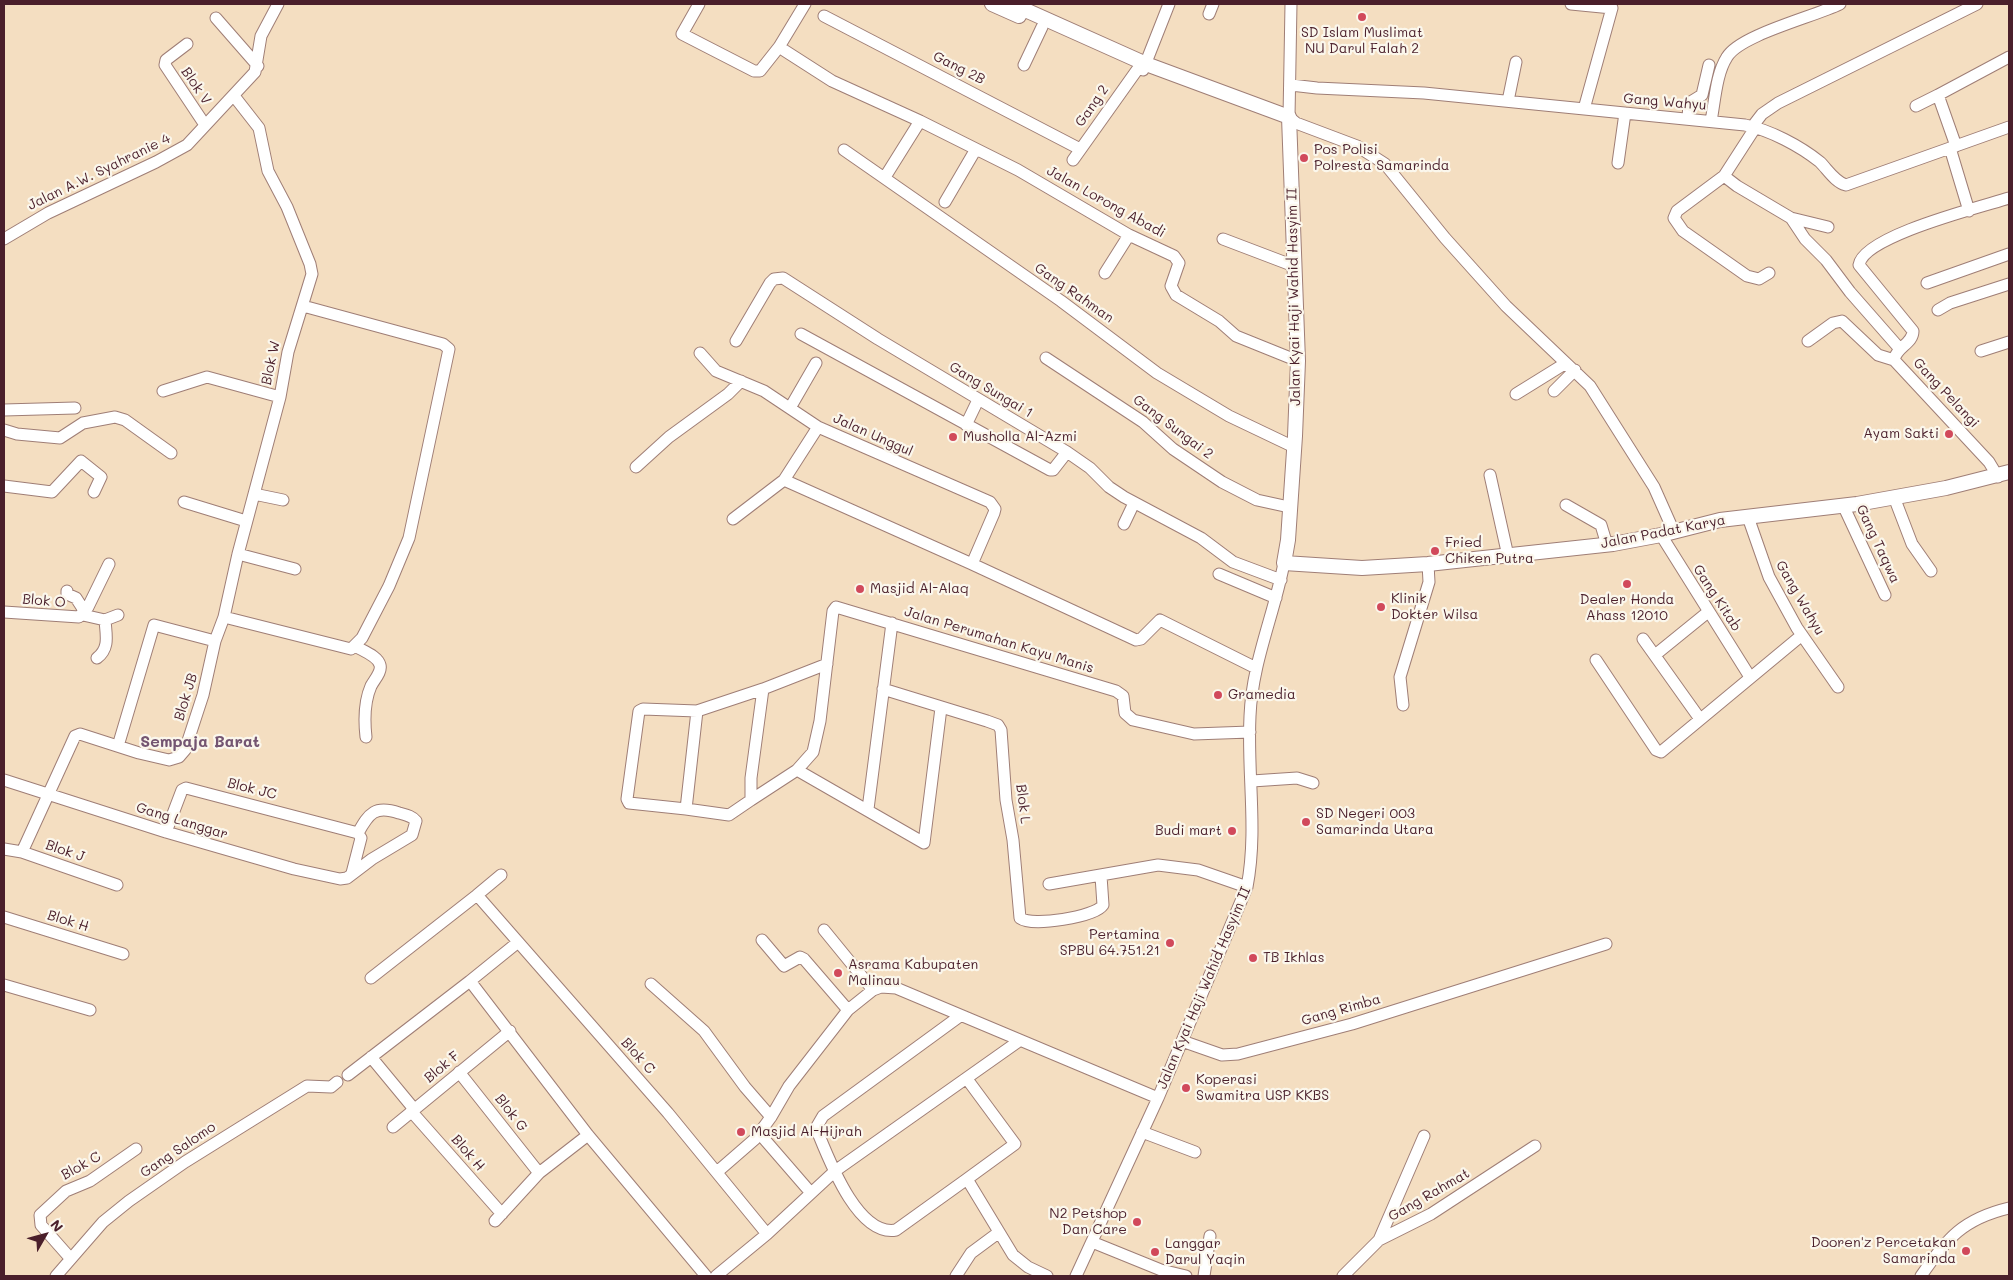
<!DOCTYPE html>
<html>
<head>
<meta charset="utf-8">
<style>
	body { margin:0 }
	#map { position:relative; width:2013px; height:1280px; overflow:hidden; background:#f4dec1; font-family:Mali,sans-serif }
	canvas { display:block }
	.frame { position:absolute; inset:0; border:5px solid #4a1f2b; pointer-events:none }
	.north { position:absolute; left:20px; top:1210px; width:50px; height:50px; -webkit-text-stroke:4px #fbf7ec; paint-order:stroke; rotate:52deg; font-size:14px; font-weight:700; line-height:20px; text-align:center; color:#4a1f2b }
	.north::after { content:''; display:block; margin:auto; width:18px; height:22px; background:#4a1f2b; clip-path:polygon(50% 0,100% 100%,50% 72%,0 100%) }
</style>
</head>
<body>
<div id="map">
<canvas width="2013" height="1280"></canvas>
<div class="frame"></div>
<div class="north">N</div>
</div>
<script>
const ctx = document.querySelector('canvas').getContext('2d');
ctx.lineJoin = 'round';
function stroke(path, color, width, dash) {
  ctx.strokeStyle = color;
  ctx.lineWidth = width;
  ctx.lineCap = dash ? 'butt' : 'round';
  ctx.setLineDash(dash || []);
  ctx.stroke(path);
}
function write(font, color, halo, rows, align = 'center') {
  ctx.font = font + ' Mali,sans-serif';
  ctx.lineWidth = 4.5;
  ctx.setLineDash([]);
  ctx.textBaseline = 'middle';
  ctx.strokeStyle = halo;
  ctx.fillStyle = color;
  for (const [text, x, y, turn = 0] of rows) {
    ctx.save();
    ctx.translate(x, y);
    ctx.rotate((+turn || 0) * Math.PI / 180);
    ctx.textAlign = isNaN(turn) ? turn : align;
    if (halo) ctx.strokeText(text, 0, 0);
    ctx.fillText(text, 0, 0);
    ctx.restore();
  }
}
const minor = new Path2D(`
	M699,4L682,34L754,71H760L779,47L805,4
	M1291,4L1289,117L1296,123L1357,146L1385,164L1445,238L1506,306L1590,386L1654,487L1674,532
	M1571,4L1612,8L1584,109
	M1209,14L1213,4
	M824,16L1080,149
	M216,18L258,66
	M187,44L166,60L165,65L205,125
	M779,47L832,81L920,121
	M1024,65L1042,27
	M1143,70L1169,4
	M1291,85L1317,88L1424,93L1745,125C1770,130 1800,146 1820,162C1828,170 1835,182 1846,185L2009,127
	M1508,101L1516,62
	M1916,106L1938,95
	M1688,119L1689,103L1702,95L1709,65
	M1711,121C1715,101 1716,74 1727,57C1740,35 1813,17 1840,4
	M1752,127L1762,114L1778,103L1977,4
	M1755,128L1724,176L1737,186L1791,218L1805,239L1826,260L1850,292L1900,349
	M1956,146L1938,95L2009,57
	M1950,148L1969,211
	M844,150L1061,301L1157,373L1229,416L1294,447
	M1073,160L1137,70
	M1618,163L1625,113
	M1724,176L1677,211L1674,218L1683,231L1747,276L1759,279L1769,273
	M885,177L920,121L1018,170L1129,235L1174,256L1179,263L1171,286L1176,295L1219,321L1236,336L1298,361
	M945,202L976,149
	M1791,218L1828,227
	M4,239L48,213L156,162L187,145L255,72L261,36L278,4
	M1223,239L1294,266
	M1105,273L1129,235
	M1927,283L2009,254
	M1938,310L1950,303L2009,284
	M801,334L1050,470H1053L1067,452
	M736,341L770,283L774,279L783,278L878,339L1067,452L1090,468L1109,487L1124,497L1201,538L1233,562L1281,580
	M1808,341L1833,323L1842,321L1878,355L1894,360
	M1981,351L2009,342
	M700,353L716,371L764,391L818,427
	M1046,358L1143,422L1173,449L1222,482L1257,500L1289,507
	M163,391L207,377L280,397
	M1554,391L1575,370
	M1516,394L1566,363
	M790,408L816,363
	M4,410L75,408
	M966,425L978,400
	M4,430L17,434L60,438L83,423L115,417L125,420L171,453
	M636,467L669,437L728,394L741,381
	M1490,475L1508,556
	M1998,477L1989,462L1894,360C1896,347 1913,344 1913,331L1859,265C1863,236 1981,207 2009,198
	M4,486L52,492L81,461L101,477L94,492
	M254,494L283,500
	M1894,497L1912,544L1931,571
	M184,502L246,521
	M1566,505L1601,525L1607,545
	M1843,505L1885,595
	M1748,517L1769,577L1797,628L1838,687
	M733,519L784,480
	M1124,524L1134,503
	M1661,535L1750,677
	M238,554L295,569
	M972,564L784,480L818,427L990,502L995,509L994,513L972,564L1136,640L1141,639L1160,620L1256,668
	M1219,574L1276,598
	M67,591V594L76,598L85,612
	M4,612L79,617L88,607L109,564
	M83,615L105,620L118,615
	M224,617L351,649L362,638L389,586L409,538L449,349L443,344L303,306
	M1643,639L1700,719
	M355,646C363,651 378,656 380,665C382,672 374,680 371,686C364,702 364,719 366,737
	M1655,655L1708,612
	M97,658C110,648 106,635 105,620
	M1596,660L1656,750L1661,752L1802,635
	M883,689L987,721L998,725L1001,730L1006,800L1013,840L1020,918C1032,927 1095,917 1103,905L1101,876
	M1403,705L1400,677L1429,582L1428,564
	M941,708L924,843L797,770L813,752L820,721L833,611L836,607L1116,691L1123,696L1125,713L1133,720L1194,734L1250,732
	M697,711L686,809L629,803L627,799L639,711L643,709L697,711L763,689
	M118,746L154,625L215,641
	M797,770L751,800V778L763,689L827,664
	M4,780L166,832L294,869L340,879L347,878L372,859L412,835L416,821C412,816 406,815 399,813C375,805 369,813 358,833
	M1252,781L1297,778L1313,783
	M686,809L729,815L751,800
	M868,809L892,623
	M166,832L182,790L186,788L358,833
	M4,849L22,852L117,885
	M22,852L75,736L80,734L139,753L169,760L179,757L185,750L203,695L215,641L224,617L238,554L280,397L288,352L312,274L310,264L287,207L268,171L259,128L234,96
	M352,873L361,838L358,833
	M1049,884L1158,865L1198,870L1247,887
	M477,895L501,875
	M4,917L123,954
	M824,930L873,990
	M762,940L784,966L800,957L804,959L848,1010
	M371,978L477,895L668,1113L767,1234
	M470,981L517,943
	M651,984L704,1031L745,1087L771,1117
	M4,985L90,1010
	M960,1016L823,1116L816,1128C828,1157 857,1237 896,1230L967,1179L1013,1255L1028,1267L1047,1276
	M1182,1041L1222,1055L1238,1054L1352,1024L1606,944
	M371,1057L414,1109
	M459,1072L539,1173
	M348,1075L470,981L588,1135L706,1276
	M411,1111L502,1214
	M393,1127L510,1031
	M1142,1132L1195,1152
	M759,1133L811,1193
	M717,1172L755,1139L771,1117L789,1086L848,1010L873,990L881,987L896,988L1158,1098
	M967,1179L1015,1144L967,1079
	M495,1221L539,1173L588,1135
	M1379,1240L1424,1136
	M1092,1242L1161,1270L1186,1276
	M71,1259L41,1225L40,1215L66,1191L90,1181L136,1149
	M56,1276L103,1222L129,1201L185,1162L307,1086L331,1087L337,1082
	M716,1276L767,1234L835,1171L1019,1041
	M956,1276L971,1253L998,1233
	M1076,1276L1158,1098L1247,887C1258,830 1247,774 1250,716C1252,663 1274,615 1284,563
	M1204,1276L1210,1236
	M1343,1276L1379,1240L1431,1214L1535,1146
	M1921,1276C1947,1238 1963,1219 2009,1208`);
const major = new Path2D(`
	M992,4L1019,16
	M1012,4L1146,64L1289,117L1298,361L1295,436L1288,540L1284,563L1362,568L1428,564L1613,544L1661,535L1720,520L1857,504L1946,488L2009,472`);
const markers = [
	[1362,17,5,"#d1495b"],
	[1304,158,5,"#d1495b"],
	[1949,434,5,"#d1495b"],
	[953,437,5,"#d1495b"],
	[1435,551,5,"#d1495b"],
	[1627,584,5,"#d1495b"],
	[860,589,5,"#d1495b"],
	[1381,607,5,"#d1495b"],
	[1218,695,5,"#d1495b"],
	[1306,822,5,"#d1495b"],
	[1232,831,5,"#d1495b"],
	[1170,943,5,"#d1495b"],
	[1253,958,5,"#d1495b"],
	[838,973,5,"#d1495b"],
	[1186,1088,5,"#d1495b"],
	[741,1132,5,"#d1495b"],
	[1137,1222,5,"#d1495b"],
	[1966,1251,5,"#d1495b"],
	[1155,1252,5,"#d1495b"]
];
const poiNames = [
	["SD Islam Muslimat",1362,33,"center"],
	["NU Darul Falah 2",1362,49,"center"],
	["Pos Polisi",1314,150],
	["Polresta Samarinda",1314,166],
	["Ayam Sakti",1939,434,"right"],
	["Musholla Al-Azmi",963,437],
	["Fried",1445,543],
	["Chiken Putra",1445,559],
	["Masjid Al-Alaq",870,589],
	["Klinik",1391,599],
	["Dokter Wilsa",1391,615],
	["Dealer Honda",1627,600,"center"],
	["Ahass 12010",1627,616,"center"],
	["Gramedia",1228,695],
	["SD Negeri 003",1316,814],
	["Samarinda Utara",1316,830],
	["Budi mart",1222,831,"right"],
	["Pertamina",1160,935,"right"],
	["SPBU 64.751.21",1160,951,"right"],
	["TB Ikhlas",1263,958],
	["Asrama Kabupaten",848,965],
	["Malinau",848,981],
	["Koperasi",1196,1080],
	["Swamitra USP KKBS",1196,1096],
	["Masjid Al-Hijrah",751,1132],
	["N2 Petshop",1127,1214,"right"],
	["Dan Care",1127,1230,"right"],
	["Dooren'z Percetakan",1956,1243,"right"],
	["Samarinda",1956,1259,"right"],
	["Langgar",1165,1244],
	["Darul Yaqin",1165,1260]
];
const streetNames = [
	["Gang 2B",959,68,27],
	["Blok V",196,86,56],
	["Gang Wahyu",1665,102,5],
	["Gang 2",1092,106,-55],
	["Jalan A.W. Syahranie 4",99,172,-26],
	["Jalan Lorong Abadi",1106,202,29],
	["Gang Rahman",1074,293,35],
	["Jalan Kyai Haji Wahid Hasyim II",1294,297,-91],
	["Blok W",271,363,-78],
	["Gang Sungai 1",991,390,31],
	["Gang Pelangi",1946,393,47],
	["Gang Sungai 2",1173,427,37],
	["Jalan Unggul",873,435,24],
	["Jalan Padat Karya",1663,532,-11],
	["Gang Taqwa",1878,544,65],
	["Gang Kitab",1717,598,57],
	["Gang Wahyu",1800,598,60],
	["Blok O",44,601,5],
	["Jalan Perumahan Kayu Manis",999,640,17],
	["Blok JB",186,697,-73],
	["Blok JC",252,789,14],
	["Blok L",1023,804,83],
	["Gang Langgar",182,821,17],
	["Blok J",65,851,19],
	["Blok H",68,921,17],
	["Jalan Kyai Haji Wahid Hasyim II",1204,988,-67],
	["Gang Rimba",1341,1010,-16],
	["Blok C",638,1056,48],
	["Blok F",442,1067,-40],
	["Blok G",511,1113,52],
	["Gang Salomo",178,1150,-34],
	["Blok H",468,1153,49],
	["Blok C",81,1166,-29],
	["Gang Rahmat",1429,1195,-30]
];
const quarterNames = [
	["Sempaja Barat",200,742]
];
stroke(minor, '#9f7e76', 13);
stroke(major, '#9f7e76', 16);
stroke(minor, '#fff', 11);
stroke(major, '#fff', 14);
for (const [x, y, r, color] of markers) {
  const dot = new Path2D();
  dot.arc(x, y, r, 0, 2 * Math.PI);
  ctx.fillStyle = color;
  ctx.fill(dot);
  stroke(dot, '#fbf7ec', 2);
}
write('14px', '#4a1f2b', '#fbf7ec', poiNames, 'left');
write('14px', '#4a1f2b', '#fbf7ec', streetNames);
write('bold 16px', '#745571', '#fbf7ec', quarterNames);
</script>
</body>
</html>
